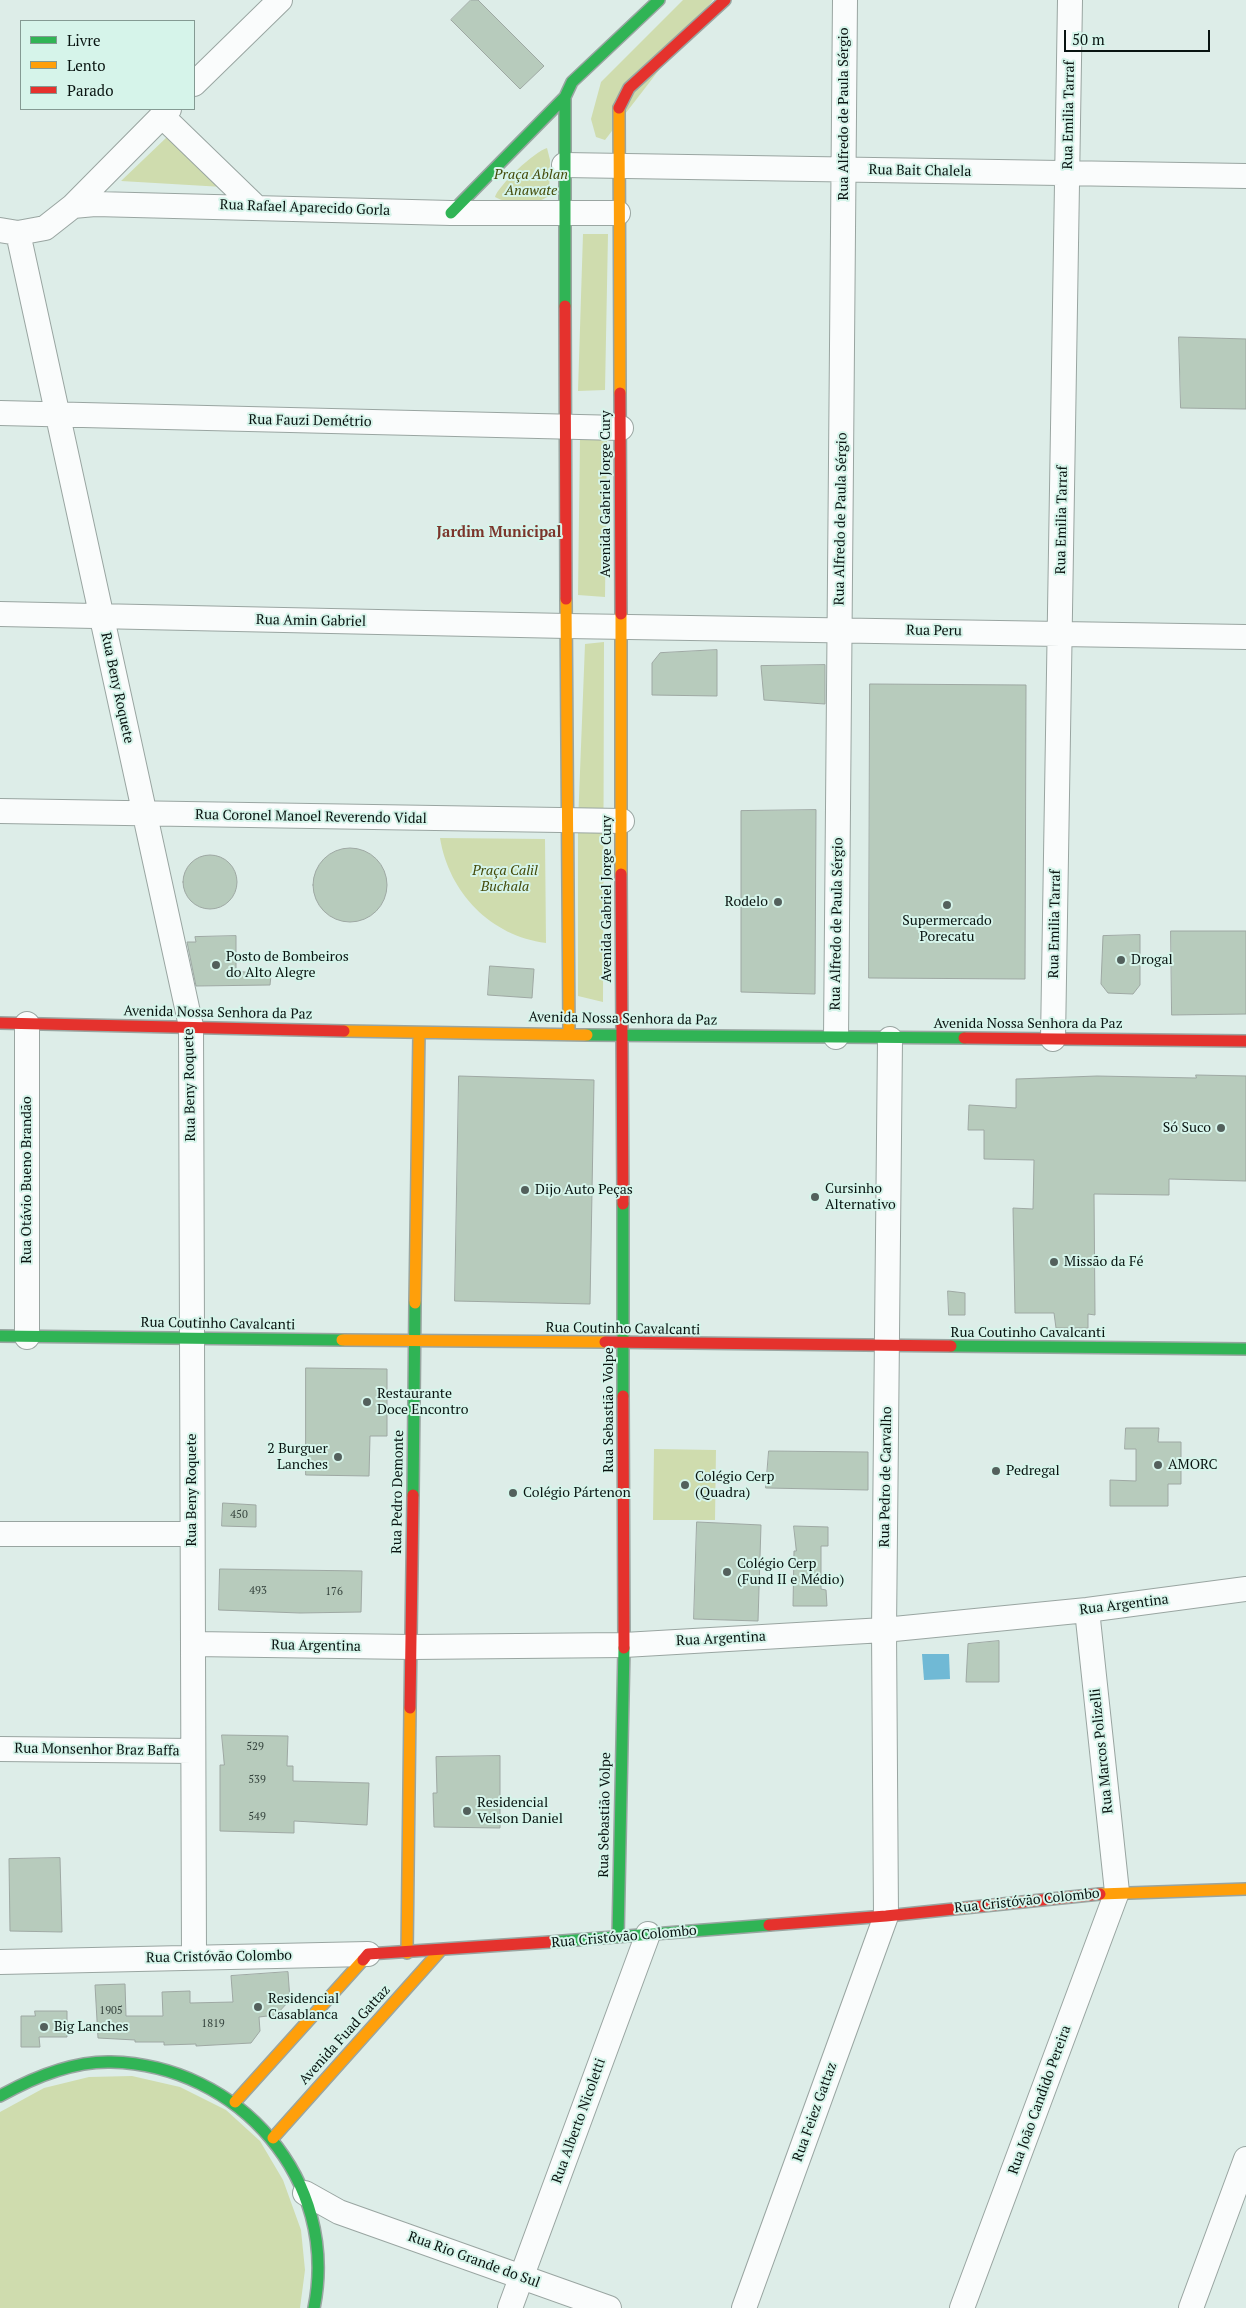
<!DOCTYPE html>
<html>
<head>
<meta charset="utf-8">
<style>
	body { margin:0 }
	#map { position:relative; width:1246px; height:2308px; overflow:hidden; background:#ddede8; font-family:"PT Serif",serif }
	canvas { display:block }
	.legend { position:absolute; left:20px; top:20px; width:175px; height:90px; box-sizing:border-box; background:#d6f4ea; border:1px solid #849a93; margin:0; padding:6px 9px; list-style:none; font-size:15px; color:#091411 }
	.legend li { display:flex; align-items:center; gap:10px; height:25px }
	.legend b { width:25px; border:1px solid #849a93 }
	.scale { position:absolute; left:1064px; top:30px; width:146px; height:22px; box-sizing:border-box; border:2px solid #091411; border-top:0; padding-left:6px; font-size:15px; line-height:18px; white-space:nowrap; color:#091411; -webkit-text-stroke:4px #d6f4ea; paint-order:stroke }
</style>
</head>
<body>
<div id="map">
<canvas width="1246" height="2308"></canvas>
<ul class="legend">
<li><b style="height:6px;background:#30b455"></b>Livre</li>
<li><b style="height:6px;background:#ff9f0a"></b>Lento</li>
<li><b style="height:6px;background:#e5322d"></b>Parado</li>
</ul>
<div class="scale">50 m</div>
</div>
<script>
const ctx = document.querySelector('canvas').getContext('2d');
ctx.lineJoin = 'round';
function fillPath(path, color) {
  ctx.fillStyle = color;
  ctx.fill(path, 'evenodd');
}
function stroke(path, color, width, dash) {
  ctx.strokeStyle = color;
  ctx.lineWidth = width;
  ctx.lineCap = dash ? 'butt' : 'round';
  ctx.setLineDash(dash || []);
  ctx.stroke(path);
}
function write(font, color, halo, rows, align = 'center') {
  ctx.font = font + ' "PT Serif",serif';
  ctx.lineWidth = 4;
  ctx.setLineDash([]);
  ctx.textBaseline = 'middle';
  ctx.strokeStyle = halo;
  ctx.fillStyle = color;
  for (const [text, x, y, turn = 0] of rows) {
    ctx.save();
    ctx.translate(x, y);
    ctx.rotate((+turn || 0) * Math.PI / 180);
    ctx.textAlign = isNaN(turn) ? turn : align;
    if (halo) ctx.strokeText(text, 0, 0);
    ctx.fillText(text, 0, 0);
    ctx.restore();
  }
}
const green = new Path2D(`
	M683,0H713L605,140L596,137L591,119L601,82Z
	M167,137L223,187L121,181Z
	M547,148L550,160L549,196C537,205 508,205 495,197C498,186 535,151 547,148Z
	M583,234H608L605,390L578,391Z
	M580,437L607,441L605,597L578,595Z
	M604,642L603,1002L578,996V823L585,644Z
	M440,838L545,839L546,943C491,936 449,893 440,838Z
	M654,1449L716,1450L715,1520H653Z
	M132,2076L180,2087L226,2110L260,2141L283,2180L301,2230L305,2270L300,2308H0V2112L44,2088L89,2077Z`);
const water = new Path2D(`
	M922,1654H949L950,1679L924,1680Z`);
const building = new Path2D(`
	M471,0H478L544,66L520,89L451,20Z
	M1179,337L1246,339V409L1181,408Z
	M717,650V696L652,695V663L660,653Z
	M825,665V704L764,700L761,666Z
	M870,684L1026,685L1025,979L869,978Z
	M816,810L815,994L741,992V811Z
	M313 885a37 37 0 1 1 74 0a37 37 0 1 1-74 0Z
	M183 882a27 27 0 1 1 54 0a27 27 0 1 1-54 0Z
	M1171,931H1246V1014L1172,1015Z
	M1140,935V985L1133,994L1108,993L1101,984L1103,936Z
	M236,936V971L271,975L270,985L196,986L187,942H196L195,937Z
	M490,966L534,969L532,998L488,995Z
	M1196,1075L1246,1076V1181L1169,1179V1195L1094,1194L1095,1315L1088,1314V1328H1056L1054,1313H1015L1013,1208L1033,1209L1034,1160L984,1159V1130H968L969,1105L1016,1108V1079L1097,1076L1196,1078Z
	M459,1076L594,1080L590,1304L455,1301Z
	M948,1291L965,1293V1315H949Z
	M306,1368L387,1369V1436H370L369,1476L306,1475Z
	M1126,1428H1159L1158,1442H1181V1484H1168V1506H1110V1480L1136,1481V1449H1125Z
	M769,1451L868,1452V1490L766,1488Z
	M223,1503L256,1505V1527L222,1526Z
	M697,1522L761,1525L758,1621L694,1619Z
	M794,1526L828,1527V1546H821V1589L826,1590L827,1606H793L794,1551H796Z
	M220,1569L362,1571L361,1612L300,1613L219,1610Z
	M999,1641V1682H966L968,1644Z
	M222,1735L288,1736L287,1766H293V1781L369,1783L367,1825L294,1821V1833L220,1831V1765H224Z
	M500,1756V1828L434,1827L433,1793H437L436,1757Z
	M60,1858L62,1932L10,1931L9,1859Z
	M288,1972L290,2000L276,2015L259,2017L260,2031L251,2043L196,2046V2044L164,2045V2042H135V2040L98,2038L95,1985L125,1984L126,2016H163L162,1992L190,1991V2003L233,2002L231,1976Z
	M35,2011H67V2037H39L40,2047H21V2016H35Z`);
const street = new Path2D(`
	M194,84L280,0
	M162,116L256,207
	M564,165L1246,176
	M73,206L169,109
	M0,230L18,233L45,228L73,206L95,204L451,213H618
	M18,233L191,1026L194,1956
	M0,413L621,428
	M0,614L567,626L1246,637
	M0,811L622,821
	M27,1024V1337
	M836,1037L845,0
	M1053,1039L1070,0
	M0,1534H192
	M193,1644L412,1647L624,1645L884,1630L1087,1610L1246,1589
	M0,1749L193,1751
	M0,1962L368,1954
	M305,2193L339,2212L609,2308
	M510,2308L648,1934
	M744,2308L886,1916L884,1630L890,1039
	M962,2308L1117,1892L1087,1610
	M1191,2308L1246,2159`);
const fast = new Path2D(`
	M451,213L565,97
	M565,306V97L572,82L659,0
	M587,1035L964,1038
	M623,1204V1396
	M0,1336L342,1340
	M951,1346L1246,1349
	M413,1495L415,1303
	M618,1937L624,1648
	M550,1942L769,1925
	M0,2096C34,2077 72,2061 111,2062C239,2065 340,2180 314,2308`);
const slow = new Path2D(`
	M619,108L620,393
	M566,599L569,1033
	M621,614V874
	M344,1031L587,1035
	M415,1303L419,1033
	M342,1340L605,1342
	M1100,1894L1246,1889
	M407,1953L410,1708
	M235,2102L363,1960
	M273,2138L440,1951`);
const jam = new Path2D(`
	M619,108L629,88L725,0
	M565,306L566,599
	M620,393L621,614
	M621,874L623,1204
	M0,1023L344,1031
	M964,1038L1246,1041
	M605,1342L951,1346
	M623,1396L624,1648
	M410,1708L413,1495
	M769,1925L886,1916L1100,1894
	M363,1960L368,1954L550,1942`);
const markers = [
	[778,902,5,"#53605c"],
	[947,905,5,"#53605c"],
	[1121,960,5,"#53605c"],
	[216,965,5,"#53605c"],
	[1221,1128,5,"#53605c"],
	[525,1190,5,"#53605c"],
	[815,1197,5,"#53605c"],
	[1054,1262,5,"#53605c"],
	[367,1402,5,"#53605c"],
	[338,1457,5,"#53605c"],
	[1158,1465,5,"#53605c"],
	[996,1471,5,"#53605c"],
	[685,1485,5,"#53605c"],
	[513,1493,5,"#53605c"],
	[727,1572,5,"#53605c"],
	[467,1811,5,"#53605c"],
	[258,2007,5,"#53605c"],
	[44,2027,5,"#53605c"]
];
const numberNames = [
	["450",239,1515],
	["493",258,1591],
	["176",334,1592],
	["529",255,1747],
	["539",257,1780],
	["549",257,1817],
	["1905",111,2011],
	["1819",213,2024]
];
const streetNames = [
	["Rua Alfredo de Paula Sérgio",844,114,-90],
	["Rua Emilia Tarraf",1069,115,-89],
	["Rua Bait Chalela",920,171,1],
	["Rua Rafael Aparecido Gorla",305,208,2],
	["Rua Fauzi Demétrio",310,421,1],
	["Avenida Gabriel Jorge Cury",606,494,-90],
	["Rua Alfredo de Paula Sérgio",841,519,-89],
	["Rua Emilia Tarraf",1062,520,-89],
	["Rua Amin Gabriel",311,621,1],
	["Rua Peru",934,631,1],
	["Rua Beny Roquete",117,688,78],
	["Rua Coronel Manoel Reverendo Vidal",311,817,1],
	["Avenida Gabriel Jorge Cury",607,899,-90],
	["Rua Alfredo de Paula Sérgio",837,924,-89],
	["Rua Emilia Tarraf",1055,924,-89],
	["Avenida Nossa Senhora da Paz",218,1013,1],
	["Avenida Nossa Senhora da Paz",623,1019,1],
	["Avenida Nossa Senhora da Paz",1028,1024],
	["Rua Beny Roquete",190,1085,-91],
	["Rua Otávio Bueno Brandão",27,1180,-90],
	["Rua Coutinho Cavalcanti",218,1324,1],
	["Rua Coutinho Cavalcanti",623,1329,1],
	["Rua Coutinho Cavalcanti",1028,1333],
	["Rua Sebastião Volpe",609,1410,-90],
	["Rua Pedro de Carvalho",886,1477,-89],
	["Rua Beny Roquete",192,1490,-90],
	["Rua Pedro Demonte",398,1492,-89],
	["Rua Argentina",1124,1605,-7],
	["Rua Argentina",721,1639,-3],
	["Rua Argentina",316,1646,1],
	["Rua Monsenhor Braz Baffa",97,1750,1],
	["Rua Marcos Polizelli",1102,1751,-96],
	["Rua Sebastião Volpe",605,1815,-89],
	["Rua Cristóvão Colombo",1027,1901,-6],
	["Rua Cristóvão Colombo",624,1937,-5],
	["Rua Cristóvão Colombo",219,1957,-1],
	["Avenida Fuad Gattaz",345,2035,-48],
	["Rua João Candido Pereira",1040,2100,-70],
	["Rua Feiez Gattaz",815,2112,-70],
	["Rua Alberto Nicoletti",579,2121,-70],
	["Rua Rio Grande do Sul",474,2260,20]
];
const parkNames = [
	["Praça Ablan",531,175],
	["Anawate",531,191],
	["Praça Calil",505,871],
	["Buchala",505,887]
];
const poiNames = [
	["Rodelo",768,902,"right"],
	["Supermercado",947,921,"center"],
	["Porecatu",947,937,"center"],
	["Posto de Bombeiros",226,957],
	["do Alto Alegre",226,973],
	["Drogal",1131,960],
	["Só Suco",1211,1128,"right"],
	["Cursinho",825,1189],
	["Alternativo",825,1205],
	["Dijo Auto Peças",535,1190],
	["Missão da Fé",1064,1262],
	["Restaurante",377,1394],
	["Doce Encontro",377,1410],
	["2 Burguer",328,1449,"right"],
	["Lanches",328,1465,"right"],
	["AMORC",1168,1465],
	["Pedregal",1006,1471],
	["Colégio Cerp",695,1477],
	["(Quadra)",695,1493],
	["Colégio Pártenon",523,1493],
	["Colégio Cerp",737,1564],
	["(Fund II e Médio)",737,1580],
	["Residencial",477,1803],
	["Velson Daniel",477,1819],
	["Residencial",268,1999],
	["Casablanca",268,2015],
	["Big Lanches",54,2027]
];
const neighbourhoodNames = [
	["Jardim Municipal",499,533]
];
fillPath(green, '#cfdcae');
fillPath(water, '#70b9d5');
fillPath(building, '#b7cbbc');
stroke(building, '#9ea8a3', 1);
stroke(street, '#99a5a1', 26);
stroke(fast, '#99a5a1', 14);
stroke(slow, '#99a5a1', 14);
stroke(jam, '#99a5a1', 14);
stroke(street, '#fafcfc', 24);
stroke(fast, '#30b455', 11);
stroke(slow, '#ff9f0a', 11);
stroke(jam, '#e5322d', 11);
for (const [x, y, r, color] of markers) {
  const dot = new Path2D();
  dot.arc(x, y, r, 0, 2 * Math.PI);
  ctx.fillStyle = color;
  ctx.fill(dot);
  stroke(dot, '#d6f4ea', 2);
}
write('11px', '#34423c', null, numberNames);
write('14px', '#091411', '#d6f4ea', streetNames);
write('italic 14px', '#434a09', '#d6f4ea', parkNames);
write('14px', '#091411', '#d6f4ea', poiNames, 'left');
write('bold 15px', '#7b352b', '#d6f4ea', neighbourhoodNames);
</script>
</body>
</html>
